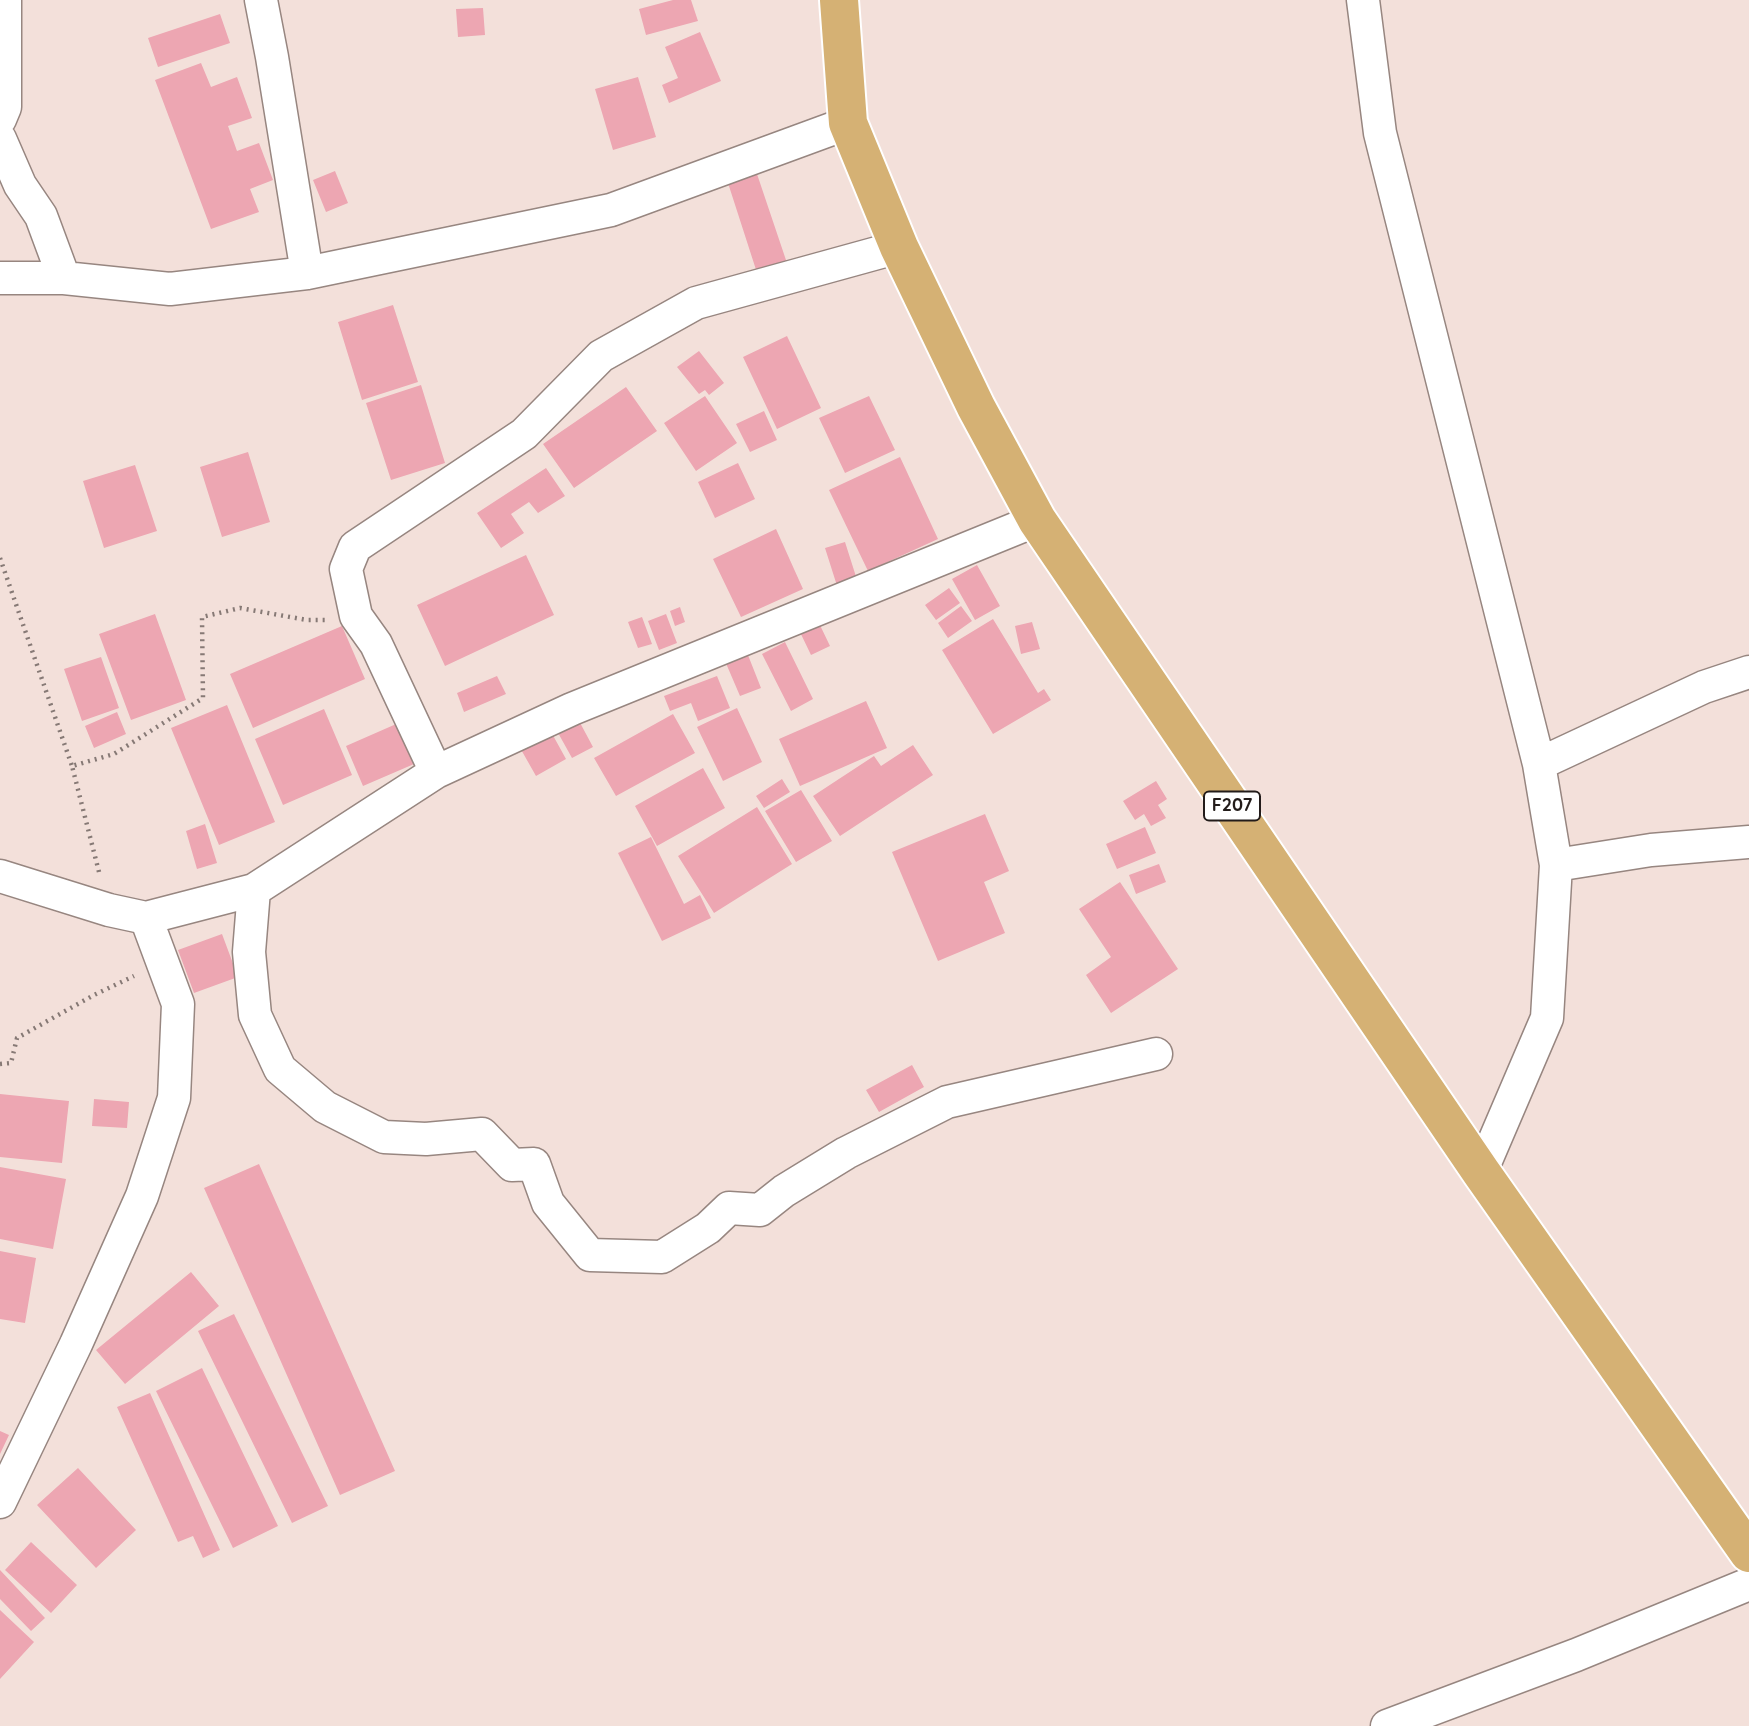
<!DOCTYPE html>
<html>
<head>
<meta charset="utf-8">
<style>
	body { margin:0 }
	canvas { display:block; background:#f3e0da }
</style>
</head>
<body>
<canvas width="1749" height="1726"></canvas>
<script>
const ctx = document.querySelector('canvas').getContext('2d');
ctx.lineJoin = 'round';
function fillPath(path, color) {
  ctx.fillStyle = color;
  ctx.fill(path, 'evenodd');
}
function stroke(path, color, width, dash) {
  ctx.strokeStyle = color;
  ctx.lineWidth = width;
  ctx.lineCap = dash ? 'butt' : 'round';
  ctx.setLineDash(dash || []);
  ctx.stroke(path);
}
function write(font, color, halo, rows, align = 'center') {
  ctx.font = font + ' Quicksand,sans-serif';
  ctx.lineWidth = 6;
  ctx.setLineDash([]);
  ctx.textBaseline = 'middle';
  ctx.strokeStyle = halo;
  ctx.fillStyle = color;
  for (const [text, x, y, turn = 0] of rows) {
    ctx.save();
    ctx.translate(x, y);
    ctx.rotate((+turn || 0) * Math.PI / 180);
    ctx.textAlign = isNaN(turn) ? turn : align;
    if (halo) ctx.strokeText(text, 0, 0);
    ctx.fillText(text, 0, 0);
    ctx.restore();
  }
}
const building = new Path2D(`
	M673,0H691L698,21L646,35L639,9Z
	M483,8L485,35L458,37L456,9Z
	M220,14L230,43L158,67L148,38Z
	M700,32L721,81L669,103L662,85L678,78L665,47Z
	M201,63L211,87L237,77L252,118L228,126L237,151L259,143L273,180L250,189L259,212L211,229L155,80Z
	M638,77L656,137L613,150L595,89Z
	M335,171L348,203L326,212L313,180Z
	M757,174L789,269L759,279L728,183Z
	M393,305L418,382L362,400L338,322Z
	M787,336L821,408L777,429L743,357Z
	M699,351L724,383L709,395L705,390L699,394L677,367Z
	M421,385L445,463L391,480L366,403Z
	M626,387L657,431L574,488L543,444Z
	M705,396L737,443L696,471L664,423Z
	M869,396L895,450L845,473L819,418Z
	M764,411L777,440L750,452L736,424Z
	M248,452L270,522L222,537L200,467Z
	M900,457L938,539L868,571L829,490Z
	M738,463L755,499L715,518L698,482Z
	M135,465L157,531L104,548L83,481Z
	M546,468L565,496L538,513L529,502L511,514L524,533L501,548L477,513Z
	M776,529L803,589L741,617L713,559Z
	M845,542L859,586L839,592L825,548Z
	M526,555L554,615L445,666L417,605Z
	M977,565L1000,606L975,620L952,579Z
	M949,588L960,603L936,620L925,605Z
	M961,606L972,621L948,638L938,623Z
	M680,607L685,622L675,626L670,611Z
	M155,614L186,700L131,720L99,634Z
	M666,614L677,643L659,650L648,621Z
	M642,617L652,644L638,648L628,622Z
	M993,619L1038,693L1044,689L1051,700L993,734L942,650Z
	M818,621L830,646L811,655L799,630Z
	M1032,622L1040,649L1021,654L1015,626Z
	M342,626L365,679L253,728L230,674Z
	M785,642L813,699L791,711L762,654Z
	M744,645L761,688L740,696L722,654Z
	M101,657L119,708L82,721L64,669Z
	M497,676L506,694L464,712L457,693Z
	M717,676L730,708L698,721L691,703L670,711L664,696Z
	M866,701L887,748L800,786L779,739Z
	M227,705L275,822L219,845L171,728Z
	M737,708L762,762L723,781L697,727Z
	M324,709L352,775L283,805L255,739Z
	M117,712L126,734L94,748L85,726Z
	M673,714L695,753L616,796L594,758Z
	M578,719L593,747L572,758L557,731Z
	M403,721L421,761L363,786L346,746Z
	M550,730L566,759L536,776L519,746Z
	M913,745L933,775L840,836L813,796L874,756L881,766Z
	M703,768L725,808L657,846L635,806Z
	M782,779L790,792L764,808L756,796Z
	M1156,781L1167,799L1158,805L1166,818L1151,826L1144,814L1135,820L1123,801Z
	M801,790L832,841L796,862L765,811Z
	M757,807L792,864L714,913L678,856Z
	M985,814L1009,871L984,882L1005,933L938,961L892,852Z
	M205,824L217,863L197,869L186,831Z
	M1145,827L1156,853L1117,869L1106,844Z
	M651,837L684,904L700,895L711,918L662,941L618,853Z
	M1159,864L1166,882L1136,894L1129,875Z
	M1120,882L1178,969L1111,1013L1086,975L1111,957L1079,909Z
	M222,934L238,977L194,993L178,950Z
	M912,1065L924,1087L879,1112L866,1090Z
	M0,1094L69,1101L62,1163L0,1157Z
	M94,1099L129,1102L127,1128L92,1126Z
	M259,1164L395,1471L340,1495L204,1188Z
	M0,1167L66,1179L53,1249L0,1239Z
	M0,1251L36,1258L25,1323L0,1319Z
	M191,1272L219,1306L125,1384L96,1350Z
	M234,1314L328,1506L292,1523L198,1331Z
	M202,1368L278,1526L233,1548L156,1391Z
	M150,1393L220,1550L203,1558L193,1536L178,1542L117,1407Z
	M0,1431L9,1435L0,1454Z
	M78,1468L136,1530L96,1568L37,1505Z
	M31,1542L77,1585L51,1613L5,1570Z
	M0,1570L45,1618L31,1631L0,1599Z
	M0,1610L34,1642L0,1679Z`);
const path = new Path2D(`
	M0,558L72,766
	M99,872L72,766L114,754L203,698L202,617L240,608L307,620H325
	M0,1064L11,1063L17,1038L94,995L134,976`);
const street = new Path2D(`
	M261,0L272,57L307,273
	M1363,0L1380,133L1539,764L1556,865L1547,1018L1481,1172
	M0,119L5,107V0
	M0,139L20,185L41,216L64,278
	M0,278H64L170,289L307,273L611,210L848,123
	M1539,764L1704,687L1749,672
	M436,772L376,644L356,616L346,569L355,547L524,434L601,356L696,303L899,247
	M1556,865L1651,850L1749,842
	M0,876L109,910L146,918L254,890L436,772L572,709L1037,520
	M254,890L249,952L255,1015L280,1069L325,1107L384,1137L426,1139L482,1134L512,1165L534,1164L548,1203L590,1255L662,1257L708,1228L729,1208L760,1210L784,1191L846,1153L947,1102L1156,1054
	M0,1502L76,1344L142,1196L174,1098L178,1004L146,918
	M1387,1726L1576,1655L1749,1584`);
const primary = new Path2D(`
	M839,0L848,123L899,247L976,407L1037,520L1481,1172L1749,1553`);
const shields = [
	[1232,806,56]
];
const shieldNames = [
	["F207",1232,806]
];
fillPath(building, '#eda6b2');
stroke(street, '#978680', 35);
stroke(primary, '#fff', 42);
stroke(path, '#867975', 4.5, [2, 5]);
stroke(street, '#fff', 32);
stroke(primary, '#d5b174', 38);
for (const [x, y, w] of shields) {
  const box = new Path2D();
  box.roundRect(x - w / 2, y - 14.5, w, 29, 5);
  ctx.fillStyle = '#fff';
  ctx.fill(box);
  stroke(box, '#231c1a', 2);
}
write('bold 18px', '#231c1a', null, shieldNames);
</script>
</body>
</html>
